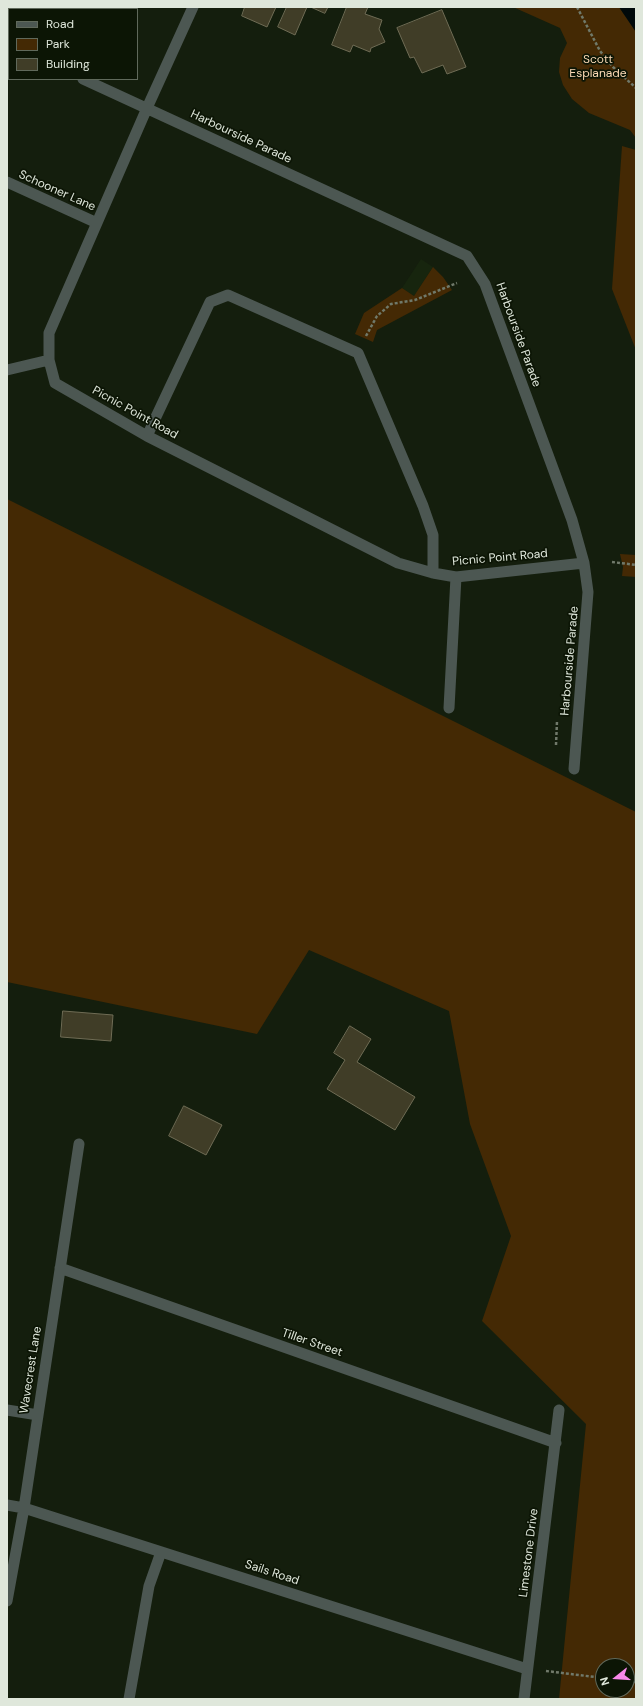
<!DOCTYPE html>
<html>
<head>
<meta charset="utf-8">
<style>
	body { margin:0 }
	#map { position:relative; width:643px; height:1706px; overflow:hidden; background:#141e0d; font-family:"DM Sans",sans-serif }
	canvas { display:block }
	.frame { position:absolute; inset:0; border:8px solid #dfe7db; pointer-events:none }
	.legend { position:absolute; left:8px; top:8px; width:130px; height:72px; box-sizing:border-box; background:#0c1505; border:1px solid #60695b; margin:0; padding:5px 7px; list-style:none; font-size:12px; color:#dfe7db }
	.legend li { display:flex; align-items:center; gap:8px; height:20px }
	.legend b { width:20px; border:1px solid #60695b }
	.north { position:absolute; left:595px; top:1658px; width:40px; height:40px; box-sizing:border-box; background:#0c1505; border:1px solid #60695b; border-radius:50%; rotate:253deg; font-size:11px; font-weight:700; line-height:16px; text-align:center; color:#dfe7db }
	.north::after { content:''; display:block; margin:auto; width:14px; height:18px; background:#f888ea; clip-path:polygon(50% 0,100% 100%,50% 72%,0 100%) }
</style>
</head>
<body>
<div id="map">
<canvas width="643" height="1706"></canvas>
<div class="frame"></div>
<ul class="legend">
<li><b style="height:5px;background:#4c5752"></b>Road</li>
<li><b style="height:11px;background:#442904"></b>Park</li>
<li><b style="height:11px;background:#403d27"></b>Building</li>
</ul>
<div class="north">N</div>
</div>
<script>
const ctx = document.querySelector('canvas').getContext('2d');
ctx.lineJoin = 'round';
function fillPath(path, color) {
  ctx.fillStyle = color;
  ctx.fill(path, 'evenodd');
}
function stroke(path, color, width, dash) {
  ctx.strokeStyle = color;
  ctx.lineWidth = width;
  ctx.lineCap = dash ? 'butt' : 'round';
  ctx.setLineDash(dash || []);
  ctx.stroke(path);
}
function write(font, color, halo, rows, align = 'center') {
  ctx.font = font + ' "DM Sans",sans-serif';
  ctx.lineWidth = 3.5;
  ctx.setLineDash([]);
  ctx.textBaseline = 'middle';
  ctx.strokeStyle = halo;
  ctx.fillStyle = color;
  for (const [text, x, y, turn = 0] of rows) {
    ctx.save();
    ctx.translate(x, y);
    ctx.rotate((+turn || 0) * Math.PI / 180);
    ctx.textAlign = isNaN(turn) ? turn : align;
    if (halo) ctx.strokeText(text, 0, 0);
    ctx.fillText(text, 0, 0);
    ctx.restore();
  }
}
const built = new Path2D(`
	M421,259L433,267L414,296L402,288Z`);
const green = new Path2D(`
	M513,7H619L636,32V138L630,130L589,113L572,99L563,85L559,72L560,58L567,43L560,28Z
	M622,146L636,150V350L612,289Z
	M433,267L443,277L452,290L377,330L373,342L355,334L364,313L402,288L414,296Z
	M7,499L636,812V1699H559L586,1424L482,1321L511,1236L470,1124L449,1011L309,950L257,1034L7,982ZM603,1666H627V1690H603Z
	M620,554L636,555V577L622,576L623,567Z`);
const water = new Path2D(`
	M619,7H636V32Z`);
const building = new Path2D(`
	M245,7H276L267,27L242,16Z
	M287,7H307L295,35L278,27Z
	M311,7H328L325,13Z
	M347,7H368L365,14L382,20L379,29L385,42L371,48L370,52L353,45L350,52L332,45Z
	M442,10L466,67L447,74L443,65L422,73L414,57L410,58L397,28Z
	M63,1011L113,1015L111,1041L61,1037Z
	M350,1026L371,1039L357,1062L415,1097L395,1130L327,1089L345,1060L334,1053Z
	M184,1106L222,1125L206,1155L169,1136Z`);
const path = new Path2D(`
	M577,7L600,51L613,67L636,88
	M366,336L377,316L391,304L415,300L457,283
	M612,562L636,565
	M556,745L557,721
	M546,1671L603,1678
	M627,1681L636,1682`);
const minor = new Path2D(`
	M193,7L147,108L49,333V360L55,383L147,436L398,563L433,573L456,577L584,563
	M7,48L9,49
	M83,79L467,256L485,284L572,520L584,563L588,592L574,769
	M7,182L97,223
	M7,370L49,360
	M147,436L210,302L228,295L358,353L423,506L433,535V573
	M449,708L456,577
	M60,1268L556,1443
	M7,1410L38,1415
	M7,1505L24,1508L527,1669
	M7,1601L24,1508L79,1144
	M129,1699L149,1586L161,1552
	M524,1699L559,1410`);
const parkNames = [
	["Scott",598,60],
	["Esplanade",598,74]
];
const streetNames = [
	["Harbourside Parade",241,137,25],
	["Schooner Lane",57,191,24],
	["Harbourside Parade",518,335,70],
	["Picnic Point Road",135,413,29],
	["Picnic Point Road",500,558,-5],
	["Harbourside Parade",570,661,-85],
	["Tiller Street",312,1343,19],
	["Wavecrest Lane",31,1370,-81],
	["Limestone Drive",529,1553,-83],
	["Sails Road",272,1573,18]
];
fillPath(built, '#17250e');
fillPath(green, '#442904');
fillPath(water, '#00090a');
fillPath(building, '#403d27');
stroke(building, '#6f6c55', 1);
stroke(path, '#70796a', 2.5, [3, 2]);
stroke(minor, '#4c5752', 11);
write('12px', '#fad8b4', '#0c1505', parkNames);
write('12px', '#dfe7db', '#0c1505', streetNames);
</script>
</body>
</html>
